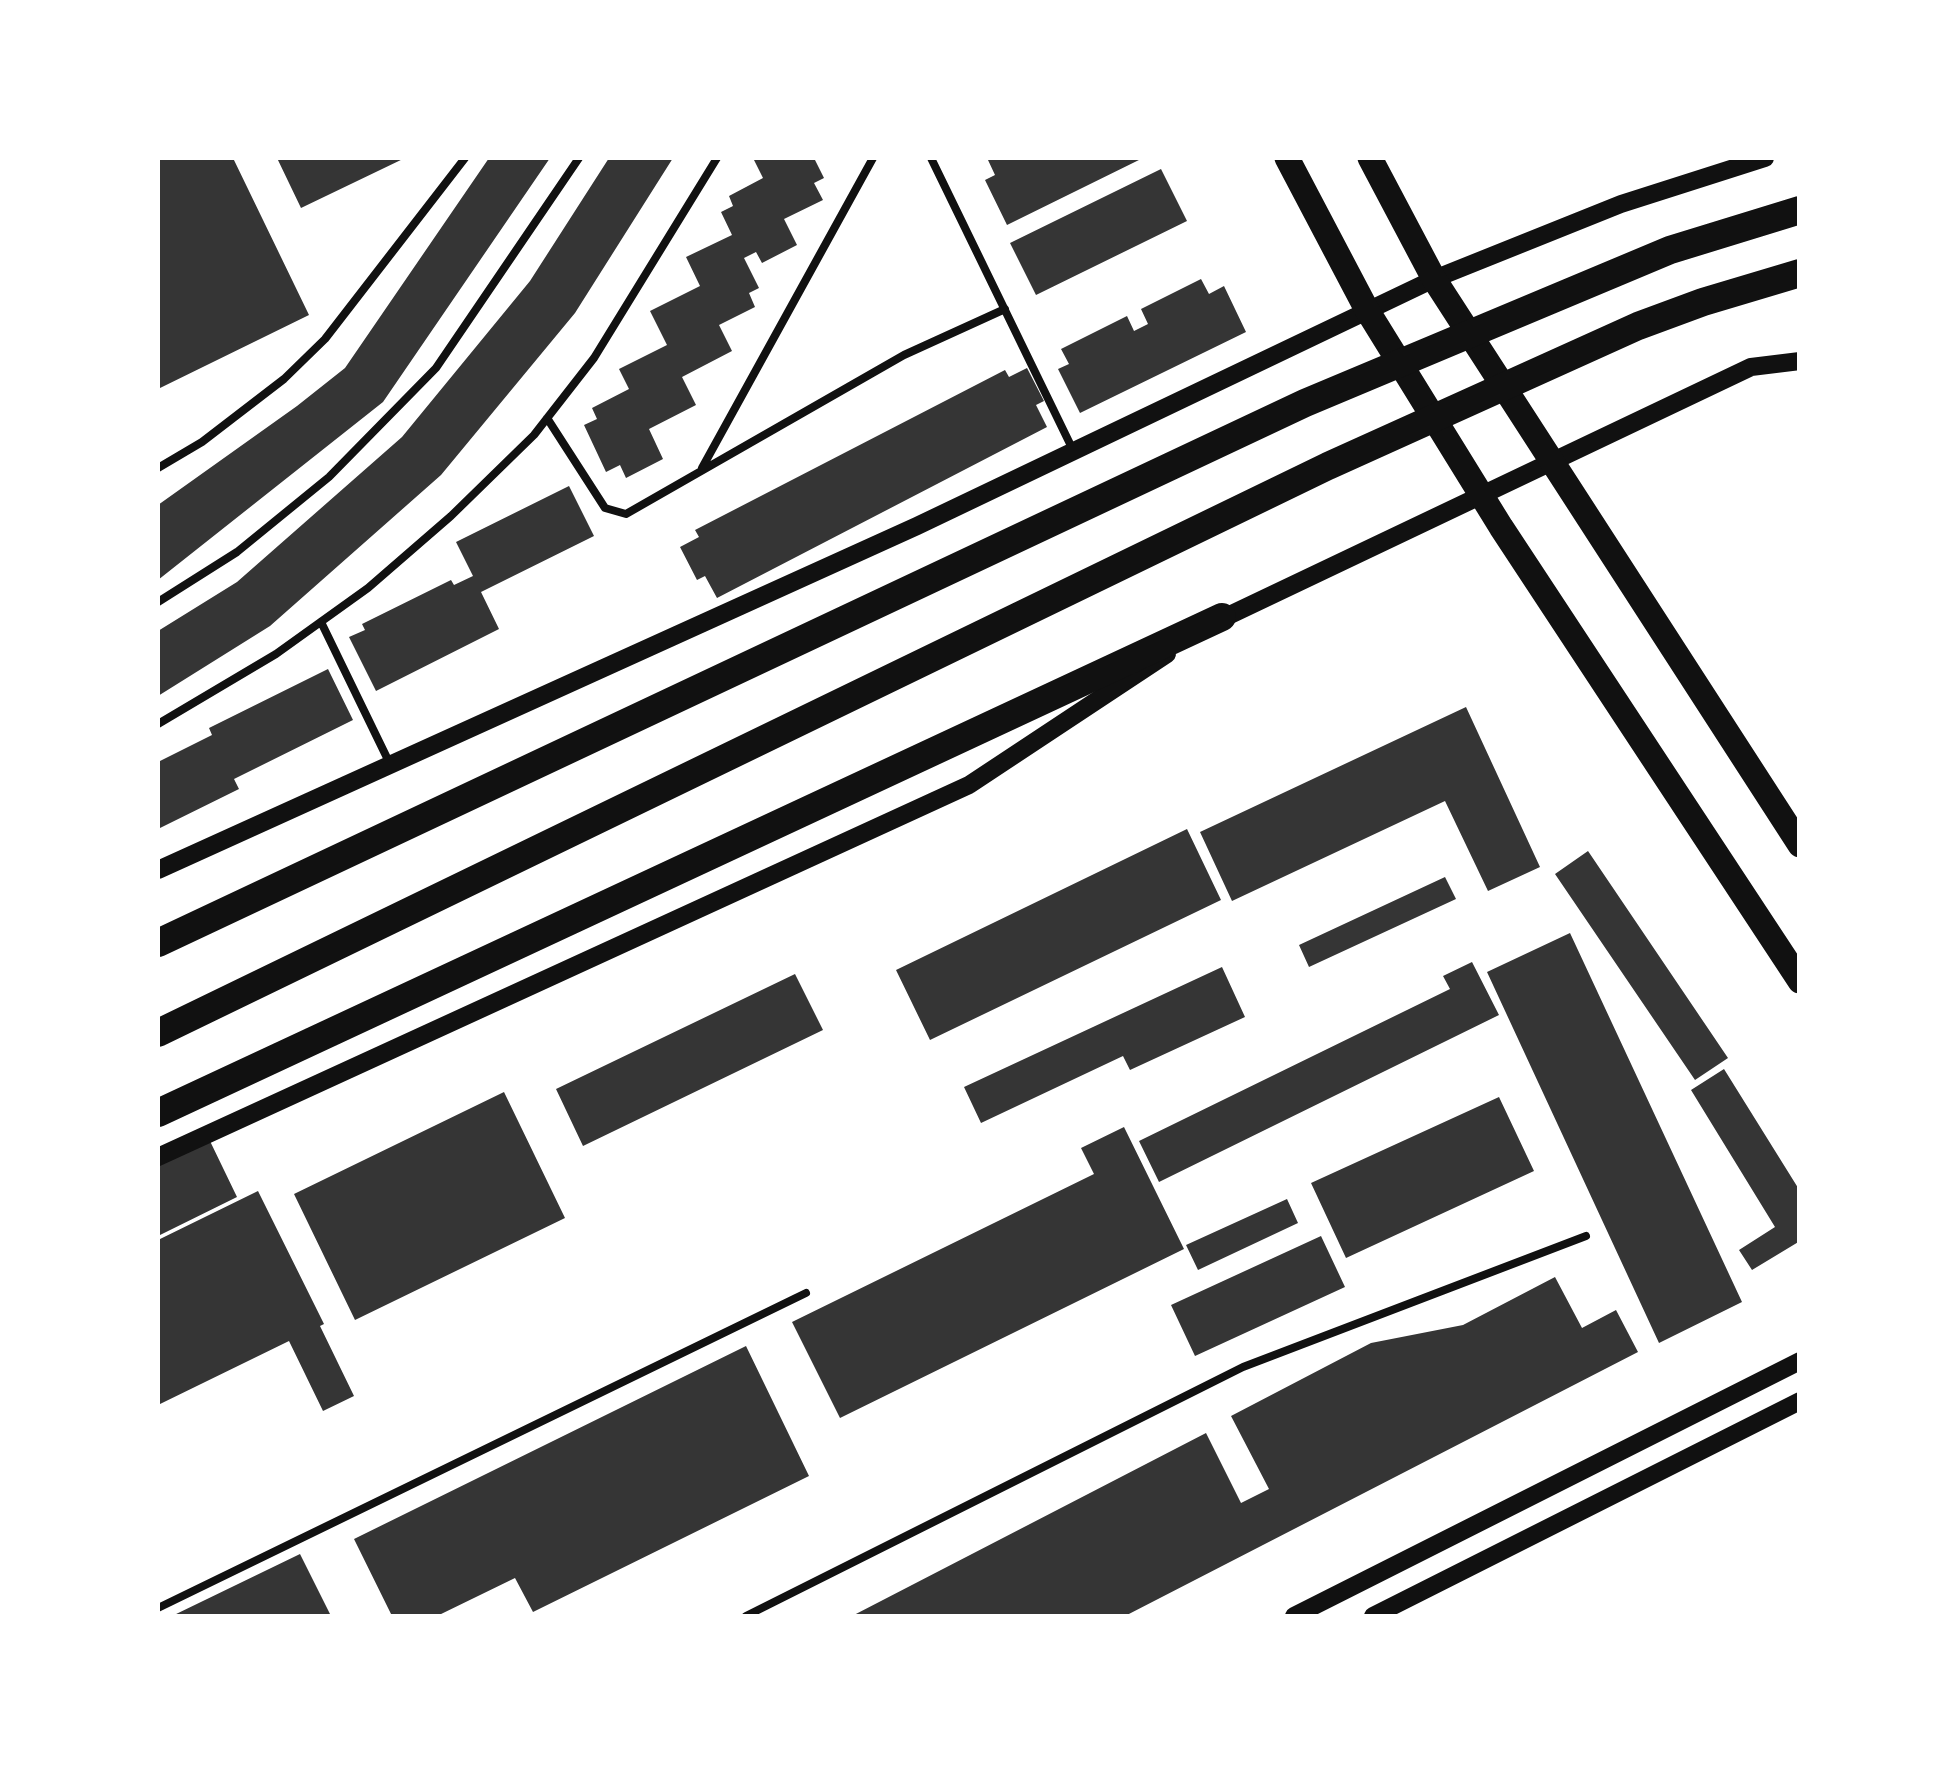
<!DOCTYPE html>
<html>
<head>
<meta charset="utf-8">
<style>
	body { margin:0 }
	#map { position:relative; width:1957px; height:1774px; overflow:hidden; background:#fff; font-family:"Source Sans 3",sans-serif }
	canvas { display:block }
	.frame { position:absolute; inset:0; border:160px solid #fff; pointer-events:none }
</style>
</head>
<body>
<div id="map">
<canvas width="1957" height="1774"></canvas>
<div class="frame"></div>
</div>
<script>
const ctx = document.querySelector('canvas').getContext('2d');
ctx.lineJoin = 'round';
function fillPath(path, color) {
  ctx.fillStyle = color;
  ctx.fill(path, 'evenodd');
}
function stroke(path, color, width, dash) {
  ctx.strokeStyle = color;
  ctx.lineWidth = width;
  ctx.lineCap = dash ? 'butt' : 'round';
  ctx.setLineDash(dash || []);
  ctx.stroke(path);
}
const building = new Path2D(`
	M158,158H233L309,315L158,389Z
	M277,158H405L301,208Z
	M489,158H550L383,402L158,580V505L297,406L345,368Z
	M609,158H673L575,313L441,475L270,626L158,696V631L237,582L402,437L530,281Z
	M753,158H814L824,178L814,183L823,200L784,219L797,245L762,263L756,252L744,258L759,288L749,293L755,307L719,325L732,351L682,377L696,405L649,429L663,459L626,478L620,465L606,472L584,425L597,419L592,408L629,389L619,369L667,345L650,311L700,286L686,257L732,235L721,212L733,206L729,196L763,178Z
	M992,158H1143L1007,225L985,180L995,175L988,160Z
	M1161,169L1187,221L1036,295L1010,243Z
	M1201,279L1209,294L1224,286L1246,332L1080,413L1058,369L1069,364L1061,349L1127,316L1134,331L1148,324L1141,309Z
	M1027,368L1044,401L1036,405L1047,427L717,598L705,576L697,580L680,547L699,537L695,530L1005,370L1009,377Z
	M569,486L594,536L481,592L499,629L376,691L349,637L365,630L362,624L451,580L454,585L473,576L456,542Z
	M328,669L353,720L234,779L239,789L158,829V762L212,735L209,728Z
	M1466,707L1540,867L1488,891L1445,801L1232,901L1200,832Z
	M1187,829L1221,900L930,1040L896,970Z
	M1588,851L1728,1058L1695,1080L1555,874Z
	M1445,877L1456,899L1309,967L1299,945Z
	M1570,933L1742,1302L1659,1343L1487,972Z
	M1472,962L1499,1015L1159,1182L1139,1141L1450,989L1443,976Z
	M1222,967L1245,1017L1130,1070L1123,1056L981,1123L964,1087Z
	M795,974L823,1030L583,1146L556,1089Z
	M1724,1069L1800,1191V1241L1752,1270L1739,1250L1775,1227L1691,1090Z
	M504,1092L565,1218L355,1320L294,1194Z
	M1499,1097L1534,1171L1346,1258L1311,1183Z
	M1124,1127L1184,1249L840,1418L792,1322L1094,1174L1081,1148Z
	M209,1139L237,1197L158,1236V1164Z
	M258,1191L324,1324L320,1326L354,1396L323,1411L289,1341L158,1405V1240Z
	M1287,1199L1298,1223L1198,1270L1186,1245Z
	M1321,1236L1345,1287L1195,1356L1171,1305Z
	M1555,1277L1582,1328L1616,1310L1638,1352L1125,1616H852L1206,1433L1241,1503L1269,1489L1231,1416L1371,1343L1463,1325Z
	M746,1346L809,1476L533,1612L515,1578L437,1616H392L354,1539Z
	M300,1554L331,1616H172Z`);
const service = new Path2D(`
	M931,158L1073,450
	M547,418L605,508L626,514L904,355L1005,309
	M158,468L202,442L284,379L325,339L465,158
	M702,468L873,158
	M158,602L237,552L329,477L436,368L579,158
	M321,622L390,764
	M158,724L276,654L368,588L451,516L534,435L594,358L717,158
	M158,1608L806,1293
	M746,1616L1243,1367L1586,1236`);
const tertiary = new Path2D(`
	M1213,623L1751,367L1800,361
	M158,870L917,526L1434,279L1621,204L1765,158
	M158,1157L969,785L1167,654
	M1294,1616L1800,1361
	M1373,1616L1800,1401`);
const primary = new Path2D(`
	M1287,158L1367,310L1501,527L1800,981
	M1370,158L1434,279L1800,845`);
const trunk = new Path2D(`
	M158,943L1305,403L1670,250L1800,210
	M158,1033L1328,466L1638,326L1703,302L1800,273
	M158,1113L1222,617`);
fillPath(building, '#353535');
stroke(service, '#111', 8);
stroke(tertiary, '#111', 18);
stroke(primary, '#111', 25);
stroke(trunk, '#111', 28);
</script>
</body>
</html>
